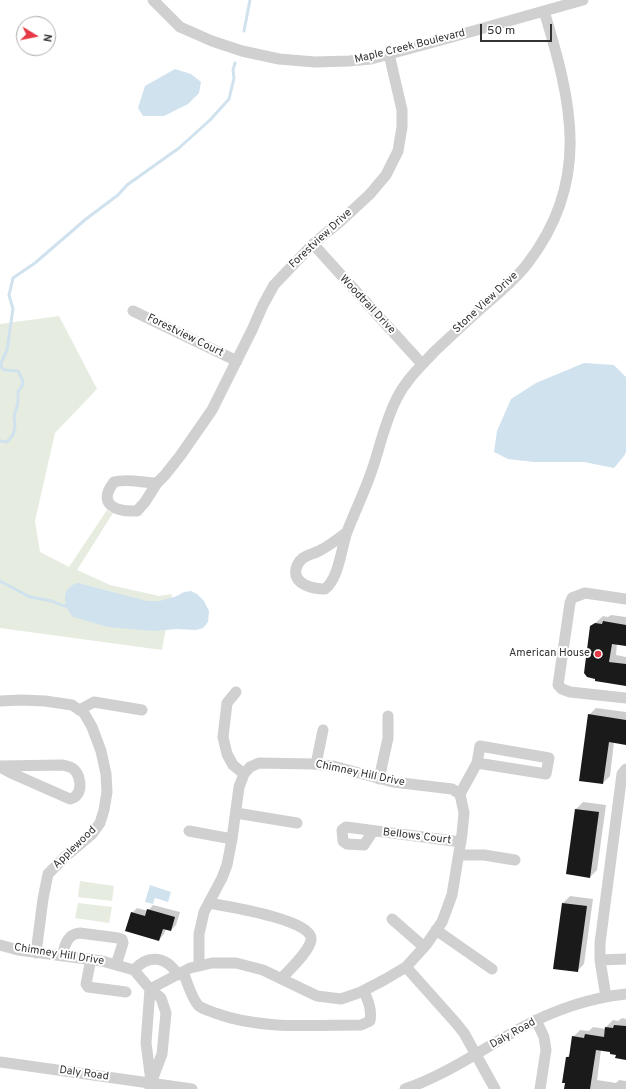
<!DOCTYPE html>
<html>
<head>
<meta charset="utf-8">
<style>
	body { margin:0 }
	#map { position:relative; width:626px; height:1089px; overflow:hidden; background:#fff; font-family:Overpass,sans-serif }
	canvas { display:block }
	.north { position:absolute; left:16px; top:16px; width:40px; height:40px; box-sizing:border-box; background:#fff; border:1px solid #adadad; border-radius:50%; rotate:100deg; font-size:11px; font-weight:700; line-height:16px; text-align:center; color:#333 }
	.north::after { content:''; display:block; margin:auto; width:14px; height:18px; background:#e63946; clip-path:polygon(50% 0,100% 100%,50% 72%,0 100%) }
	.scale { position:absolute; left:480px; top:24px; width:72px; height:18px; box-sizing:border-box; border:2px solid #333; border-top:0; padding-left:5px; font-size:12px; line-height:14px; white-space:nowrap; color:#333; -webkit-text-stroke:3px #fff; paint-order:stroke }
</style>
</head>
<body>
<div id="map">
<canvas width="626" height="1089"></canvas>
<div class="north">N</div>
<div class="scale">50 m</div>
</div>
<script>
const ctx = document.querySelector('canvas').getContext('2d');
ctx.lineJoin = 'round';
function fillPath(path, color) {
  ctx.fillStyle = color;
  ctx.fill(path, 'evenodd');
}
function stroke(path, color, width, dash) {
  ctx.strokeStyle = color;
  ctx.lineWidth = width;
  ctx.lineCap = dash ? 'butt' : 'round';
  ctx.setLineDash(dash || []);
  ctx.stroke(path);
}
function write(font, color, halo, rows, align = 'center') {
  ctx.font = font + ' Overpass,sans-serif';
  ctx.lineWidth = 4;
  ctx.setLineDash([]);
  ctx.textBaseline = 'middle';
  ctx.strokeStyle = halo;
  ctx.fillStyle = color;
  for (const [text, x, y, turn = 0] of rows) {
    ctx.save();
    ctx.translate(x, y);
    ctx.rotate((+turn || 0) * Math.PI / 180);
    ctx.textAlign = isNaN(turn) ? turn : align;
    if (halo) ctx.strokeText(text, 0, 0);
    ctx.fillText(text, 0, 0);
    ctx.restore();
  }
}
const green = new Path2D(`
	M59,316L97,389L55,433L35,521L40,552L69,567L107,510L113,513L77,570L110,585L159,596L172,594L162,650L0,628V324Z
	M80,881L114,886L112,901L78,897Z
	M78,903L112,907L109,923L75,918Z`);
const water = new Path2D(`
	M175,69L191,74L201,82L199,93L188,104L164,116H143L138,108L145,86Z
	M584,363L614,365L626,377V452L624,456L614,468L584,462H534L508,459L494,452L497,431L511,399L536,383Z
	M78,583L147,601H160L177,596L184,592L191,591L197,594L204,601L209,611L208,622L203,628L196,630L177,629L154,631L108,627L73,617C63,606 60,587 78,583Z
	M150,885L171,892L168,902L155,898L153,904L145,902Z`);
const shadow = new Path2D(`
	M611,615L626,617V645L617,643L616,655L626,657V685L596,681L591,627L603,616L608,617Z
	M596,708L626,712V744L614,742L610,776L603,783L589,715Z
	M583,802L606,805L597,870L590,877L576,809Z
	M570,896L593,899L584,964L577,971L563,903Z
	M153,905L180,912L176,925L171,930L166,929L164,934L159,940L132,913L137,908L148,911Z
	M622,1018L626,1019V1059L611,1051L601,1050L597,1080L616,1083L619,1080L626,1081V1089H565L567,1057L570,1054L573,1037L580,1030L589,1031L593,1027L606,1029V1027L613,1020L618,1021Z`);
const stream = new Path2D(`
	M244,31L250,0
	M0,441L7,442L13,435L15,427L14,416L18,403V392L22,386L23,381L18,371L4,370L1,367V363L7,350L12,315L13,309L9,295L13,278L35,263L86,219L118,195L127,185L179,148L210,120L229,99L234,78L233,70L235,63
	M0,581L30,597L52,601L61,605L69,607`);
const building = new Path2D(`
	M603,621L626,625V646L612,644L609,662L626,664V686L595,681V679L587,677L584,673L590,626L595,623L602,624Z
	M588,714L626,720V745L609,742L603,784L579,781Z
	M575,809L599,812L590,878L566,874Z
	M562,903L587,906L578,972L553,969Z
	M147,909L175,917L171,931L163,929L159,941L125,931L131,912L145,916Z
	M614,1025L626,1026V1060L615,1058L616,1055L610,1054V1052L596,1050L590,1089H564L565,1083H562L566,1057H569L572,1036L584,1038L585,1034L604,1037L605,1027L613,1028Z`);
const minor = new Path2D(`
	M153,0L180,27L212,41L242,51L279,59L315,62L349,61L371,59L452,37L583,0
	M313,244L422,364
	M133,311L237,361
	M157,483C143,483 127,478 114,482C96,505 117,512 137,511L145,502L157,483L165,475L180,456L212,410L252,330L263,305L274,285L313,244L342,220L370,194L386,175L398,151L402,127V110L389,54
	M347,532C338,539 329,546 319,551C313,554 306,555 302,559C298,562 297,565 296,569C293,585 314,589 325,589C339,578 341,549 347,532C355,511 365,491 372,470C380,447 385,421 397,398C406,380 420,367 434,352C451,336 468,320 485,305C500,292 516,279 528,263C591,181 572,103 544,11
	M626,599L585,593L572,598L570,603L558,685L562,689L570,692L626,698
	M236,692L227,703L223,737L227,754L233,765L244,774
	M0,701L21,700L45,701L72,705L84,713L92,727L101,751L106,774L107,792L104,810L100,823L92,834L66,856L48,874L43,899L36,953
	M79,710L94,702L142,710
	M316,764L323,730
	M0,766L63,765C65,766 69,766 72,768C80,773 83,789 76,796C74,798 72,798 70,799L11,773L0,767
	M379,779L388,738V716
	M460,794L477,763L546,774L549,758L480,746L477,763
	M236,813L297,823
	M189,831L232,839
	M373,831L364,845L347,844L343,841L342,830L346,827L461,842
	M459,855H484L515,860
	M209,903C225,906 315,920 311,940C309,952 289,970 281,979
	M392,919L424,947
	M436,930L492,969
	M0,945L18,950L102,961L134,970L150,989L161,998L166,1013L162,1054L151,1083L150,1089
	M62,956C65,945 67,934 80,933L118,938L122,939L123,943L116,965
	M91,959L86,984L88,987L126,992
	M600,960L626,959
	M406,967L456,1023L464,1033L495,1089
	M134,970C149,953 167,957 178,975
	M183,972C187,981 192,1000 199,1006C203,1009 210,1011 215,1013C261,1030 313,1025 361,1025L370,1021C372,1009 368,1001 364,991
	M150,989L190,968L212,963H236L263,970L317,996L341,999L361,992L384,980L406,967L426,945L442,922L452,895L462,834L464,813L460,794L452,789L393,782L333,766L313,764L259,763L250,767L244,774L239,787L232,839L227,865L222,878L204,912L199,934V966
	M150,989L146,1043L151,1081
	M606,997L600,960V943L622,774L626,769
	M536,1020L544,1037L546,1050L540,1089
	M0,1062L192,1089
	M405,1089C446,1075 481,1050 519,1029C552,1011 589,998 626,994`);
const markers = [
	[598,654,4,"#e63946"]
];
const streetNames = [
	["Maple Creek Boulevard",410,47,-14],
	["Forestview Drive",321,239,-43],
	["Stone View Drive",486,303,-43],
	["Woodtrail Drive",367,305,47],
	["Forestview Court",185,336,26],
	["Chimney Hill Drive",360,774,12],
	["Bellows Court",417,837,7],
	["Applewood",75,848,-44],
	["Chimney Hill Drive",59,955,9],
	["Daly Road",513,1034,-29],
	["Daly Road",84,1074,8]
];
const poiNames = [
	["American House",590,654]
];
fillPath(green, '#e6ecdf');
fillPath(water, '#cfe2ee');
fillPath(shadow, '#0003');
stroke(stream, '#cfe2ee', 3);
fillPath(building, '#1a1a1a');
stroke(minor, '#d0d0d0', 11);
for (const [x, y, r, color] of markers) {
  const dot = new Path2D();
  dot.arc(x, y, r, 0, 2 * Math.PI);
  ctx.fillStyle = color;
  ctx.fill(dot);
  stroke(dot, '#fff', 1.5);
}
write('11px', '#333', '#fff', streetNames);
write('11px', '#333', '#fff', poiNames, 'right');
</script>
</body>
</html>
